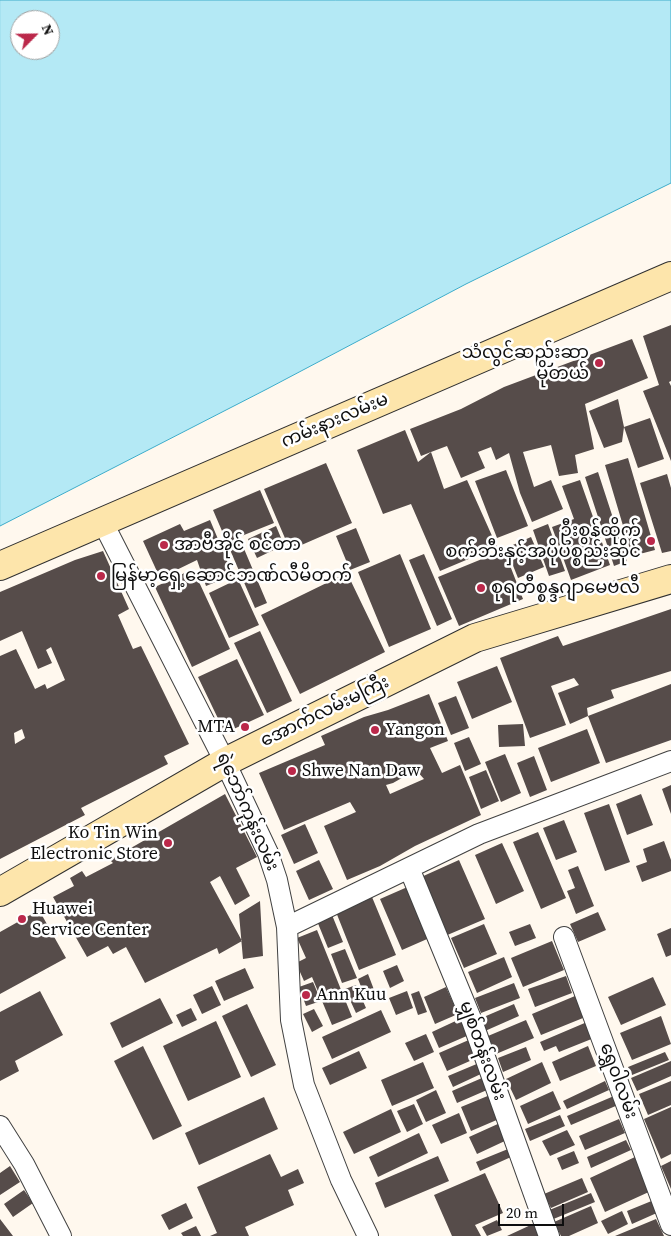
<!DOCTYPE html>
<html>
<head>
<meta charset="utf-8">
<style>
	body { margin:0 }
	#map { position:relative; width:671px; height:1236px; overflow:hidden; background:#fff8ee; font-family:"Source Serif 4",serif }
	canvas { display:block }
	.north { position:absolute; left:10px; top:10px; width:50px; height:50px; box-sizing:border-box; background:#fff; border:1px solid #9f9f9f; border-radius:50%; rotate:67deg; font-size:14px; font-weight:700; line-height:20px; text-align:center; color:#0e0e0e }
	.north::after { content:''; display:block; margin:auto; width:18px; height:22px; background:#bb284a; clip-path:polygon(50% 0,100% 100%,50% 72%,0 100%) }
	.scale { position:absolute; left:498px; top:1204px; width:66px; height:22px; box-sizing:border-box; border:2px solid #0e0e0e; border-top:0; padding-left:6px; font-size:15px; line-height:18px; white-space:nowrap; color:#0e0e0e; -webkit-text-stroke:4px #fff; paint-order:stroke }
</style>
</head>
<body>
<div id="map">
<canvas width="671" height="1236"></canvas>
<div class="north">N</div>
<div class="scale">20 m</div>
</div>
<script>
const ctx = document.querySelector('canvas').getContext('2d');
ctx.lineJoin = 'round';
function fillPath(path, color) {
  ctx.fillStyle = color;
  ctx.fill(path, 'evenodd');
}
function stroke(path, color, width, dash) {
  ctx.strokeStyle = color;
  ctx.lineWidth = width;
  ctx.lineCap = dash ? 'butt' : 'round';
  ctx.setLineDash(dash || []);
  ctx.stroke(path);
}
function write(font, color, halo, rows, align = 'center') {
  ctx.font = font + ' "Source Serif 4","Noto Sans Myanmar",serif';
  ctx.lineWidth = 5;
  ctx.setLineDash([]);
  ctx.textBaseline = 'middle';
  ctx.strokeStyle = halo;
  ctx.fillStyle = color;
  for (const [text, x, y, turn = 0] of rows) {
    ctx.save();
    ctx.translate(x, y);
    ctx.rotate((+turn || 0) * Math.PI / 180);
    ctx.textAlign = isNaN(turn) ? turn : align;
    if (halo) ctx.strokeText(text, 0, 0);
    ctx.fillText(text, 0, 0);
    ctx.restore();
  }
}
const water = new Path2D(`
	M0,0H671V183L466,284L267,389L0,526ZM20,20H50V50H20Z`);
const building = new Path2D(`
	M671,325V381L669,382L671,386V461L643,391L659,385L643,336Z
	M632,339L648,378L585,404L594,449L575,455L578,473L559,476L551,445L523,452L534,487L551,480L563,509L532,522L520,493L509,453L496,460L491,447L478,452L485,468L461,478L447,446L431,452L444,489L467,480L497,547L440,571L411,504L383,514L357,450L405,430L418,462L431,452L421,456L410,429L461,409L504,387Z
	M618,399L624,427L622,442L604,448L589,411Z
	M650,418L664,459L638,468L624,427Z
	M628,458L655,550L632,556L605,465Z
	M326,463L352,523L290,550L264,489Z
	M506,470L528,526L497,538L475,481Z
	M598,472L627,561L614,566L585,477Z
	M667,474L671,488V551L662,553L640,483Z
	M580,480L610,565L571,580L552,527L574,519L562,486Z
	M260,490L274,523L239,537L267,603L255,608L213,510Z
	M210,520L233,575L206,586L197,560L160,578L143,541L180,524L184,531Z
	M548,524L565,571L549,576L533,530Z
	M276,526L284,545L257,558L248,539Z
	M356,528L370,562L350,570L336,536Z
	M531,537L544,567L518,578L506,548Z
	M504,550L523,599L459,626L438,577Z
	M103,551L129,609L118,615L133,649L141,646L189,744L164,756L168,764L81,808L85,815L0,859V656L16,649L35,689L45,684L47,689L65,680L51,647L46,650L52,663L38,669L22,631L0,641V592L75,560ZM22,729L25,738L15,744L14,733Z
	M400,554L431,629L389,647L358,572Z
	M424,554L452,619L437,626L409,560Z
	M193,569L230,649L192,667L155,587Z
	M347,573L385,652L300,694L261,615Z
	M238,579L259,625L229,638L209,593Z
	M671,609V671L611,690L614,698L587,708L588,716L570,724L558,693L579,685L574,678L551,686L566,725L530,738L500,658L558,636L563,646Z
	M260,631L292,701L267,713L234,643Z
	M237,659L264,715L225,733L198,677Z
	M497,666L512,702L472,719L457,682Z
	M671,684V740L606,763L588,716Z
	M429,694L448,741L430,748L442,773L460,765L481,815L415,846L380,866L347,880L324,826L356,812L350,802L284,830L259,773L325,745L321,736L364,717L388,710ZM416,770L424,779L390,794L386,785L393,783Z
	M456,696L469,728L451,735L438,703Z
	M523,724L525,746L499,747L498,725Z
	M587,729L600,763L551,782L538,748Z
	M469,737L481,764L465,771L454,743Z
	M505,754L521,793L501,802L485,762Z
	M534,756L547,790L530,797L517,763Z
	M486,770L499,801L481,809L469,777Z
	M671,785V814L662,789Z
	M225,794L257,857L236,868L250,896L235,905L220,876L210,882L242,941L219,954L217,948L145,983L126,947L113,954L108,946L87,957L53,897L74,886L70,878L82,871L86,877L113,863L110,860Z
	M641,794L653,825L627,835L616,804Z
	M609,804L630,862L605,871L584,813Z
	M564,820L577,852L556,860L543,828Z
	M305,824L318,853L294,864L281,835Z
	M538,832L566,898L541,909L513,842Z
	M664,841L671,860V871L642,882L636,866L647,862L643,849Z
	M502,843L524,891L496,904L475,855Z
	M319,860L333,889L309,900L296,871Z
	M459,860L485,919L445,936L419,878Z
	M578,866L594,906L576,914L567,891L575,888L568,870Z
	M412,885L434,936L402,950L380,899Z
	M372,897L396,955L359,970L336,912Z
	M260,901L263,956L243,959L239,914Z
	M39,910L66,958L0,994V932Z
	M598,912L606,930L578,942L570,924Z
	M332,915L343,942L328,948L317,921Z
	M484,924L497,954L464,968L451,938Z
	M530,924L536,938L515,946L509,932Z
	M671,928V955L666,957L657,934Z
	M317,930L352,1017L332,1025L312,977L304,981L296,963L306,958L297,938Z
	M552,941L564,970L523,987L511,958Z
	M345,949L357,978L342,983L331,954Z
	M504,957L512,977L477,993L468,972Z
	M397,965L404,981L390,988L383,971Z
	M245,968L254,988L224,1001L215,981Z
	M368,974L376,995L366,999L358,979Z
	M566,976L572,993L535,1007L528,989Z
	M653,977L666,1005L621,1025L608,997Z
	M313,982L321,1001L306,1006L299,987Z
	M514,983L520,998L481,1013L475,998Z
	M356,985L366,1008L356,1013L345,989Z
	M212,986L221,1005L202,1014L193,995Z
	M446,987L458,1014L435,1024L424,997Z
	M40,991L63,1035L15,1061L19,1071L0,1081V1012Z
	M407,991L413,1008L396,1015L389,998Z
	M419,991L427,1012L418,1015L411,994Z
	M575,996L583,1018L541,1035L532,1014Z
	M160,998L173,1023L122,1048L110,1023Z
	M247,1004L276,1065L251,1077L222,1016Z
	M514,1004L519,1016L485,1031L479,1019Z
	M191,1008L197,1020L182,1027L176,1015Z
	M314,1009L323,1026L312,1032L303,1014Z
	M381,1010L391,1032L332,1059L322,1037Z
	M661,1016L671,1044L632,1060L620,1033Z
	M462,1018L469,1035L439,1048L432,1032Z
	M526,1020L534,1038L496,1054L488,1036Z
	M216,1021L241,1077L188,1101L163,1046Z
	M587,1022L594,1038L559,1052L556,1046L544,1051L540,1042Z
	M426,1034L434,1052L414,1061L405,1043Z
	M471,1039L479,1057L447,1071L439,1053Z
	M143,1046L182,1126L153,1140L114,1061Z
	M588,1046L596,1066L560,1081L552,1062Z
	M526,1047L531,1060L503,1072L498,1058Z
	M359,1051L367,1068L330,1085L322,1068Z
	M665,1052L669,1060L632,1075L628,1067Z
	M671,1061V1076L637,1091L631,1078Z
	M423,1062L434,1088L392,1106L381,1080Z
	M542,1062L551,1083L516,1100L506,1079Z
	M479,1063L483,1073L453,1087L448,1076Z
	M482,1078L487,1090L457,1103L452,1091Z
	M605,1081L609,1090L567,1109L563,1101Z
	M671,1081V1105L648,1115L639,1094Z
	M436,1090L446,1113L426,1122L416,1100Z
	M553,1091L561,1109L528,1124L520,1106Z
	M490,1095L499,1119L471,1131L461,1107Z
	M614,1096L618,1105L571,1125L567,1116Z
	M264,1097L278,1129L199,1165L185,1133Z
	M414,1104L423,1124L407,1132L397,1111Z
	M671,1107V1154L661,1159L644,1119Z
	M391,1109L401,1132L354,1154L343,1132Z
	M459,1113L467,1133L441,1144L432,1125Z
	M560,1115L565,1126L530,1141L525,1129Z
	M619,1119L625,1133L585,1150L579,1136Z
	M500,1123L507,1140L477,1154L469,1137Z
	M567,1130L575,1145L550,1156L542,1141Z
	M419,1133L428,1153L378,1177L369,1157Z
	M626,1140L631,1150L591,1168L587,1157Z
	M508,1149L511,1157L480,1171L476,1162Z
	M574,1151L579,1163L562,1170L557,1158Z
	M270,1154L281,1177L298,1169L304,1183L288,1190L294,1205L245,1227L249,1236H210L217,1233L197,1187Z
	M438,1156L449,1181L385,1208L375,1183Z
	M635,1157L651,1191L605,1212L590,1178Z
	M671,1161V1189L661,1166Z
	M10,1166L20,1182L0,1195V1173Z
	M485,1173L503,1213L475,1225L481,1236H452L434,1195Z
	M582,1178L588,1192L551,1208L544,1194Z
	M24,1190L33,1203L13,1217L4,1204Z
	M591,1193L595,1202L551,1220L547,1211Z
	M654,1200L659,1212L632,1224L627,1211Z
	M186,1203L193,1218L169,1230L161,1215Z
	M591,1206L598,1223L569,1236H561L554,1222Z
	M622,1211L628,1224L608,1234L601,1221Z
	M0,1219L13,1236H0Z
	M656,1219L664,1236H615Z
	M497,1220L502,1230L487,1236L482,1227Z
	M535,1223L541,1236H507Z
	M196,1226L201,1236H183L181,1233Z`);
const minor = new Path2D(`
	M102,521L225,762L268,853L277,880L287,927L291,1020L304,1085L341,1180L368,1236
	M409,868L472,1021L549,1236
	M287,927L479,834L671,761
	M564,937L671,1225
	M0,1126L24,1164L61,1236`);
const secondary = new Path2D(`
	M0,566L671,276
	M0,892L225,762L475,638L671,579`);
const markers = [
	[599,363,5,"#bb284a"],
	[651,541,5,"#bb284a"],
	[164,545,5,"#bb284a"],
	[101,576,5,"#bb284a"],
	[481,588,5,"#bb284a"],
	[245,727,5,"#bb284a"],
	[375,730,5,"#bb284a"],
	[292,771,5,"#bb284a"],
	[168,843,5,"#bb284a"],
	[22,919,5,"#bb284a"],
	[306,995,5,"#bb284a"]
];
const poiNames = [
	["သံလွင်ဆည်းဆာ",589,353,"right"],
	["မိုတယ်",589,374,"right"],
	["ဦးစွန်ထိုက်",641,531,"right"],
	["စက်ဘီးနှင့်အပိုပစ္စည်းဆိုင်",641,552,"right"],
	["အာဗီအိုင် စင်တာ",174,545],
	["မြန်မာ့ရှေ့ဆောင်ဘဏ်လီမိတက်",111,576],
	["စုရတီစ္စန္ဒဂျာမေဗလီ",491,588],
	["MTA",235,727,"right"],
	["Yangon",385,730],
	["Shwe Nan Daw",302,771],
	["Ko Tin Win",158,833,"right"],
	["Electronic Store",158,854,"right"],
	["Huawei",32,909],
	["Service Center",32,930],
	["Ann Kuu",316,995]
];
const streetNames = [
	["ကမ်းနားလမ်းမ",335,421,-23],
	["အောက်လမ်းမကြီး",325,712,-26],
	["ရဲဘော်ကုန်းလမ်း",247,812,66],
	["မျှစ်တန်းလမ်း",482,1051,70],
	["ရွှေဝါလမ်း",618,1081,70]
];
fillPath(water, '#b4e9f5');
stroke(water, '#3dacca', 1);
fillPath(building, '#564c4a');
stroke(minor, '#414141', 22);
stroke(secondary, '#303030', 30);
stroke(minor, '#fff', 20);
stroke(secondary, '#fde5ab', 28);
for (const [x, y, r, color] of markers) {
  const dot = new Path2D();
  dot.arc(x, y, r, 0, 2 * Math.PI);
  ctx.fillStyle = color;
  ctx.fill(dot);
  stroke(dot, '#fff', 2);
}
write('18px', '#0e0e0e', '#fff', poiNames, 'left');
write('18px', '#0e0e0e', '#fff', streetNames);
</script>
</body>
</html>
